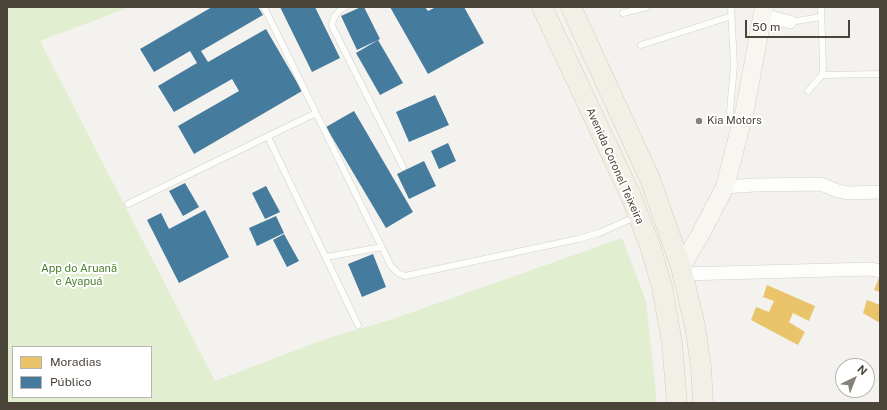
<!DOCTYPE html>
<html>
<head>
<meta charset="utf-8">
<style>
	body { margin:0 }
	#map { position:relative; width:887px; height:410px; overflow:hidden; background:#f4f2ee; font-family:"Public Sans",sans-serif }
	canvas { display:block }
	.frame { position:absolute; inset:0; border:8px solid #4b4439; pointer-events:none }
	.legend { position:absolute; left:12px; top:346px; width:140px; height:52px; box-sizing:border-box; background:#fff; border:1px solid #b7b4b0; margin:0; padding:5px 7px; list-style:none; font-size:12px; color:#4b4439 }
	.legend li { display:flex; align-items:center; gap:8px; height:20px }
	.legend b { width:20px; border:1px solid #b7b4b0 }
	.north { position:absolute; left:835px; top:358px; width:40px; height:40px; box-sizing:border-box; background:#fff; border:1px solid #b7b4b0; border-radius:50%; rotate:43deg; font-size:11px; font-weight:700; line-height:16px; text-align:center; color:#4b4439 }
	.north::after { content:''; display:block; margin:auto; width:14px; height:18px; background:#868178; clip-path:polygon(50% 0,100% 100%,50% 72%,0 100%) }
	.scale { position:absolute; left:745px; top:20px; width:105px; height:18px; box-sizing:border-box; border:2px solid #4b4439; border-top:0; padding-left:5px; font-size:12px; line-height:14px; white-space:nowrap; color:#4b4439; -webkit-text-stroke:3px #fff; paint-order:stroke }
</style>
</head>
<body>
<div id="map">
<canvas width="887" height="410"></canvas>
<div class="frame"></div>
<ul class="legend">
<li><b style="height:11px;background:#e9c46a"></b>Moradias</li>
<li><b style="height:11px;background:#457b9d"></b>Público</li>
</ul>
<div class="north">N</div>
<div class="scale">50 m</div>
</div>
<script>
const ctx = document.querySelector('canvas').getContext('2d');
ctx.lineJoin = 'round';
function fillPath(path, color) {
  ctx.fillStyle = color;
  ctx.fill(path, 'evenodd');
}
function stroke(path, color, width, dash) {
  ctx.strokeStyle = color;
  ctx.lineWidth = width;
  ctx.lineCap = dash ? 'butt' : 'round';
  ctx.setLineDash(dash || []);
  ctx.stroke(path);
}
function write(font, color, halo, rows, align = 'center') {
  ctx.font = font + ' "Public Sans",sans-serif';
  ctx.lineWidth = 4;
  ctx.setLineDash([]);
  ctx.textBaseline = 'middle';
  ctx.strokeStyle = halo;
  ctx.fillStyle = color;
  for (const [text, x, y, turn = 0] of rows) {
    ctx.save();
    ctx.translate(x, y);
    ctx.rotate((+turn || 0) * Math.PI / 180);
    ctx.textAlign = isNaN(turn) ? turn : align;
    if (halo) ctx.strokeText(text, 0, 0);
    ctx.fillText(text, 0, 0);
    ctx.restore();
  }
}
const green = new Path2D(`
	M7,7H124L125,9L40,41L215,381L328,338L390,320L622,238L646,301L657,403H7ZM13,347H151V397H13Z`);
const homes = new Path2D(`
	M879,278L880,279V292L874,290Z
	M767,285L815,306L809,321L793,313L789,322L805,332L798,345L751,320L756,307L769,312L774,301L763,297Z
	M867,300L880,305V323L863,313Z`);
const public = new Path2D(`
	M212,7H258L263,15L201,51L208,62L266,29L302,91L194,154L178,126L239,91L232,79L174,112L158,86L197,63L190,51L154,72L140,49Z
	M280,7H315L340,58L312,72Z
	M361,7H364L380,39L357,50L341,16Z
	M390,7H425L428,11L436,7H464L484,43L428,74Z
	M378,40L403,83L380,95L356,53Z
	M435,95L449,125L409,142L396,112Z
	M354,111L413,212L386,228L326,127Z
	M448,143L456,161L439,169L431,151Z
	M424,161L436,186L409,199L397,174Z
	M185,183L199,207L183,216L169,191Z
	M266,186L280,212L265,219L252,193Z
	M205,210L229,257L179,283L147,220L161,213L169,229Z
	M276,216L284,233L257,246L249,228Z
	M284,234L299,261L287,267L273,240Z
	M373,254L386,287L362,297L348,264Z`);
const lane = new Path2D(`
	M264,7L391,266L398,273L405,276L578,239L599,233L635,217
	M345,7C337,12 333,16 332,26L403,167
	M731,7L734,65L730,111L731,116L733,118L741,120
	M623,13L647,7
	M790,22L821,17
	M641,45L732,16
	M822,75L880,74
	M808,91L822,75L823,66L821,7
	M268,137L358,325
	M128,204L316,113
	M326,257L382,247`);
const street = new Path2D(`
	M762,15L790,22
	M725,187L754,185L821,184L838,191L848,193L880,192
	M683,274L871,269L880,271`);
const secondary = new Path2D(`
	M681,267L699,237L725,187L745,109L764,7`);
const primary = new Path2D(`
	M542,7L631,196L651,249L662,287L672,343L677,403
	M571,7L650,179L681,267L695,326L701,367L703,403`);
const markers = [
	[699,121,4,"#868178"]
];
const poiNames = [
	["Kia Motors",707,121]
];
const streetNames = [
	["Avenida Coronel Teixeira",615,166,66]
];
const parkNames = [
	["App do Aruanã",79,269],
	["e Ayapuá",79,282]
];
fillPath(green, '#e1eecf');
fillPath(homes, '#e9c46a');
fillPath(public, '#457b9d');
stroke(lane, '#d2d0cb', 7);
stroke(street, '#d2d0cb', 14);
stroke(secondary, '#d3cfc5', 19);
stroke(primary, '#d6cebb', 21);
stroke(lane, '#fdfdfc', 6);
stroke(street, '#fdfdfc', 13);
stroke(secondary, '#f7f6f1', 18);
stroke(primary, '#f2efe6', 20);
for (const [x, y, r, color] of markers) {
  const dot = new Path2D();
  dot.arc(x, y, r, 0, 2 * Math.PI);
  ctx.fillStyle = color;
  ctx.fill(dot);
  stroke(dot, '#fff', 1.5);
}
write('11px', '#4b4439', '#fff', poiNames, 'left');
write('11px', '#4b4439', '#fff', streetNames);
write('11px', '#4a7f2a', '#fff', parkNames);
</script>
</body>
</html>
